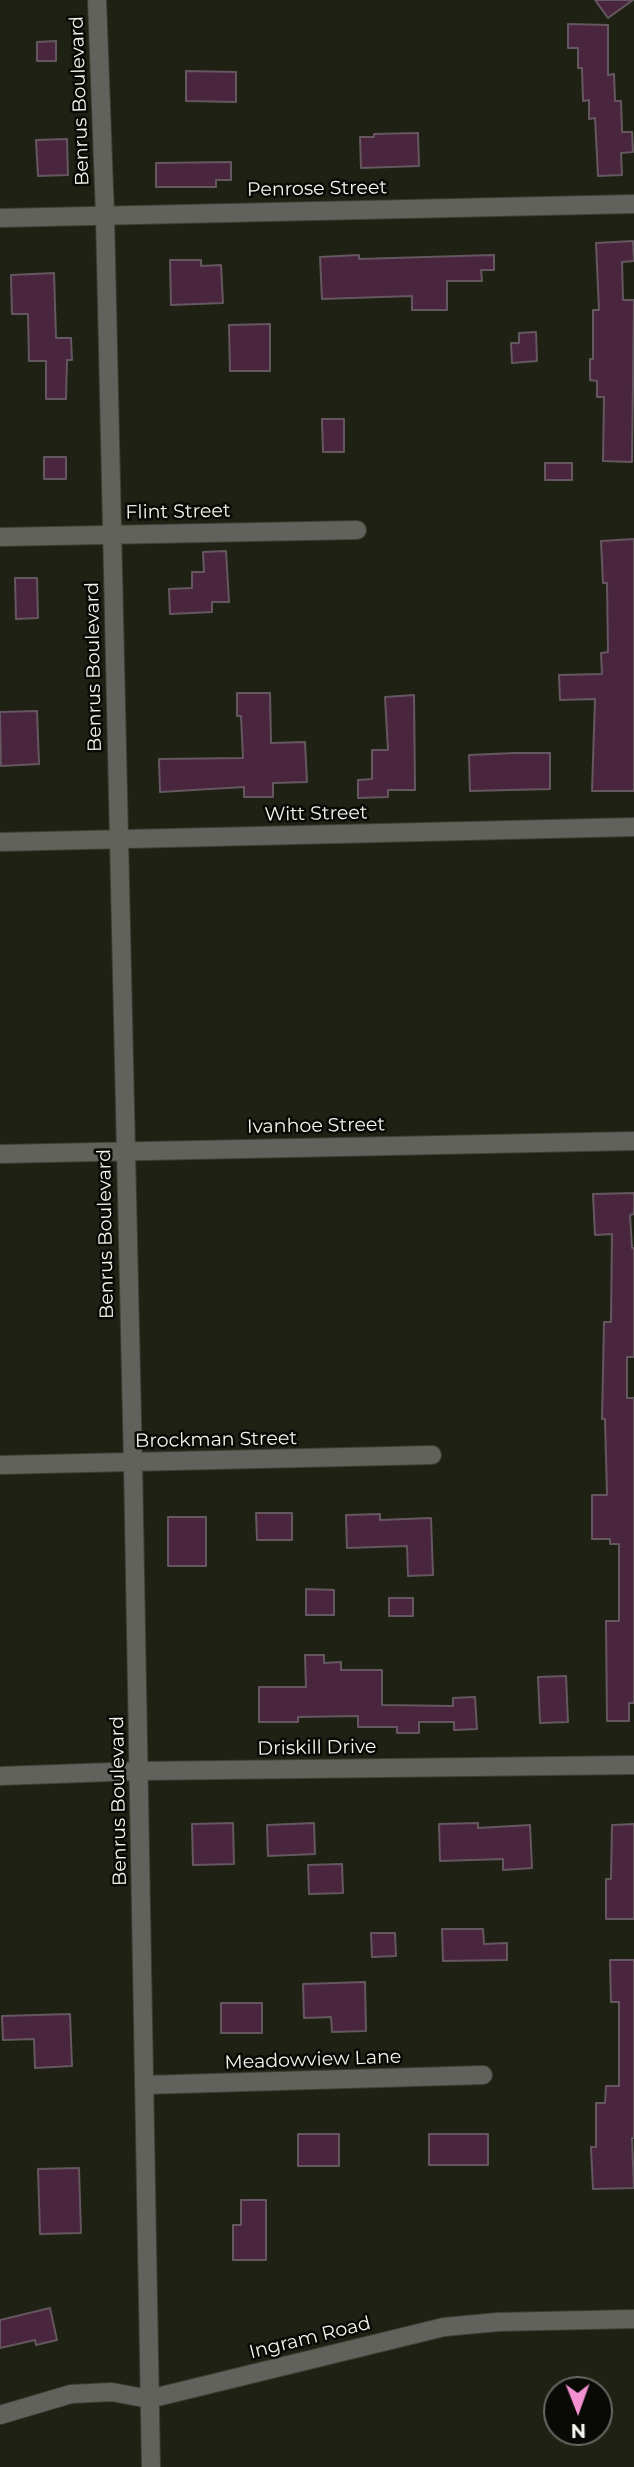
<!DOCTYPE html>
<html>
<head>
<meta charset="utf-8">
<style>
	body { margin:0 }
	#map { position:relative; width:634px; height:2467px; overflow:hidden; background:#202115; font-family:Montserrat,sans-serif }
	canvas { display:block }
	.north { position:absolute; left:543px; top:2376px; width:70px; height:70px; box-sizing:border-box; background:#090a05; border:2px solid #676862; border-radius:50%; rotate:179deg; font-size:19px; font-weight:700; line-height:28px; text-align:center; color:#f4f5ed }
	.north::after { content:''; display:block; margin:auto; width:24px; height:32px; background:#f590d1; clip-path:polygon(50% 0,100% 100%,50% 72%,0 100%) }
</style>
</head>
<body>
<div id="map">
<canvas width="634" height="2467"></canvas>
<div class="north">N</div>
</div>
<script>
const ctx = document.querySelector('canvas').getContext('2d');
ctx.lineJoin = 'round';
function fillPath(path, color) {
  ctx.fillStyle = color;
  ctx.fill(path, 'evenodd');
}
function stroke(path, color, width, dash) {
  ctx.strokeStyle = color;
  ctx.lineWidth = width;
  ctx.lineCap = dash ? 'butt' : 'round';
  ctx.setLineDash(dash || []);
  ctx.stroke(path);
}
function write(font, color, halo, rows, align = 'center') {
  ctx.font = font + ' Montserrat,sans-serif';
  ctx.lineWidth = 5;
  ctx.setLineDash([]);
  ctx.textBaseline = 'middle';
  ctx.strokeStyle = halo;
  ctx.fillStyle = color;
  for (const [text, x, y, turn = 0] of rows) {
    ctx.save();
    ctx.translate(x, y);
    ctx.rotate((+turn || 0) * Math.PI / 180);
    ctx.textAlign = isNaN(turn) ? turn : align;
    if (halo) ctx.strokeText(text, 0, 0);
    ctx.fillText(text, 0, 0);
    ctx.restore();
  }
}
const building = new Path2D(`
	M595,0H633L608,18Z
	M568,24L608,25V75L614,74L615,101H621L622,132H632L633,152L621,153L622,175L598,176L595,118L589,119V100L583,101L582,68H578V48H568Z
	M56,41V61H37V42Z
	M186,71L236,72V102L186,101Z
	M418,133L419,166L361,168L360,137H374V134Z
	M67,139L68,175L38,176L36,140Z
	M231,162V180H216V187H156V163Z
	M633,241L634,261L622,262L623,300H634L632,462L603,461L604,397H597V381L590,380V359H593V310H599L596,243Z
	M359,255V259L494,255V270H481L482,281H447V310H412V296L322,299L320,257Z
	M170,260H201V266L221,265L223,303L171,305Z
	M54,273L56,338H71L72,360H67L66,399H46V361H29L28,314H12L11,275Z
	M270,324V371H230L229,325Z
	M536,332L537,361L512,363L511,343H519V333Z
	M322,419H344V452H323Z
	M44,457H66V479H44Z
	M545,463H572V480H545Z
	M634,539V791H592L595,699L560,700L559,675L602,674L601,653L608,652L607,583H603L601,541Z
	M226,551L229,602H212V612L170,614L169,589L192,588V572H204L203,552Z
	M15,578H37L38,618L16,619Z
	M237,693H270L271,743L305,742L307,782L273,783V797H244V787L160,792L159,759L243,758L241,716H237Z
	M414,695L415,790H388V797L358,798V780L372,779V750H388L385,697Z
	M37,711L39,764L1,766L0,712Z
	M514,753H550V789L470,791L469,755Z
	M634,1193V1214L630,1215L632,1248H634V1357H627V1398H634V1703H629V1721H607L606,1621H619V1544H610V1539H592V1495H607L605,1419H602L603,1373L604,1322H611L612,1234L595,1235L593,1194Z
	M256,1513H292V1540H257Z
	M380,1514V1520L431,1518L433,1575L408,1576L407,1546L347,1548L346,1515Z
	M168,1517H206V1566H168Z
	M306,1589L334,1590V1615H306Z
	M389,1598H413V1616H389Z
	M305,1655H324V1663L341,1662V1670H382V1705L453,1706V1698L475,1697L477,1729L454,1730V1722H419V1733H397V1727H358V1716L298,1717V1722H259V1687H306Z
	M566,1676L568,1722L540,1723L538,1677Z
	M233,1823L234,1864L193,1865L192,1824Z
	M314,1823L315,1854L268,1856L267,1825Z
	M478,1823V1828L530,1825L532,1868L503,1870V1859L440,1861L439,1824Z
	M634,1824V1919H606V1879H611L612,1825Z
	M342,1864L343,1893L309,1894L308,1865Z
	M442,1929H483L484,1944L507,1943V1960L443,1961Z
	M371,1933H395L396,1956L372,1957Z
	M610,1960H634V2138H632L634,2188L593,2189L591,2147H596V2103H605L606,2086H619V2002H611Z
	M365,1982L366,2031L332,2032L331,2017L304,2018L303,1984Z
	M221,2003H262V2033H221Z
	M70,2014L72,2066L35,2068L34,2039L3,2040L2,2016Z
	M298,2134H339V2166H298Z
	M429,2134H488V2165H429Z
	M79,2168L81,2233L40,2234L38,2169Z
	M241,2200H266V2260H233V2225H241Z
	M50,2308L57,2340L36,2345L35,2340L0,2348V2320Z`);
const minor = new Path2D(`
	M97,0L105,215L133,1463L151,2467
	M0,218L634,204
	M0,537L357,530
	M0,842L634,827
	M0,1154L634,1141
	M0,1465L432,1455
	M0,1776L139,1771L634,1765
	M144,2085L483,2075
	M0,2415L71,2394L112,2392L149,2399L444,2327L498,2322L634,2319`);
const streetNames = [
	["Benrus Boulevard",80,101,-92],
	["Penrose Street",317,189,-1],
	["Flint Street",178,512,-1],
	["Benrus Boulevard",94,667,-91],
	["Witt Street",316,814,-1],
	["Ivanhoe Street",316,1126,-1],
	["Benrus Boulevard",106,1234,-91],
	["Brockman Street",216,1440,-1],
	["Driskill Drive",317,1748,-1],
	["Benrus Boulevard",119,1801,-91],
	["Meadowview Lane",313,2060,-2],
	["Ingram Road",310,2338,-14]
];
fillPath(building, '#49263d');
stroke(building, '#65575f', 2);
stroke(minor, '#3e3f33', 20);
stroke(minor, '#61625c', 18);
write('19px', '#f4f5ed', '#090a05', streetNames);
</script>
</body>
</html>
